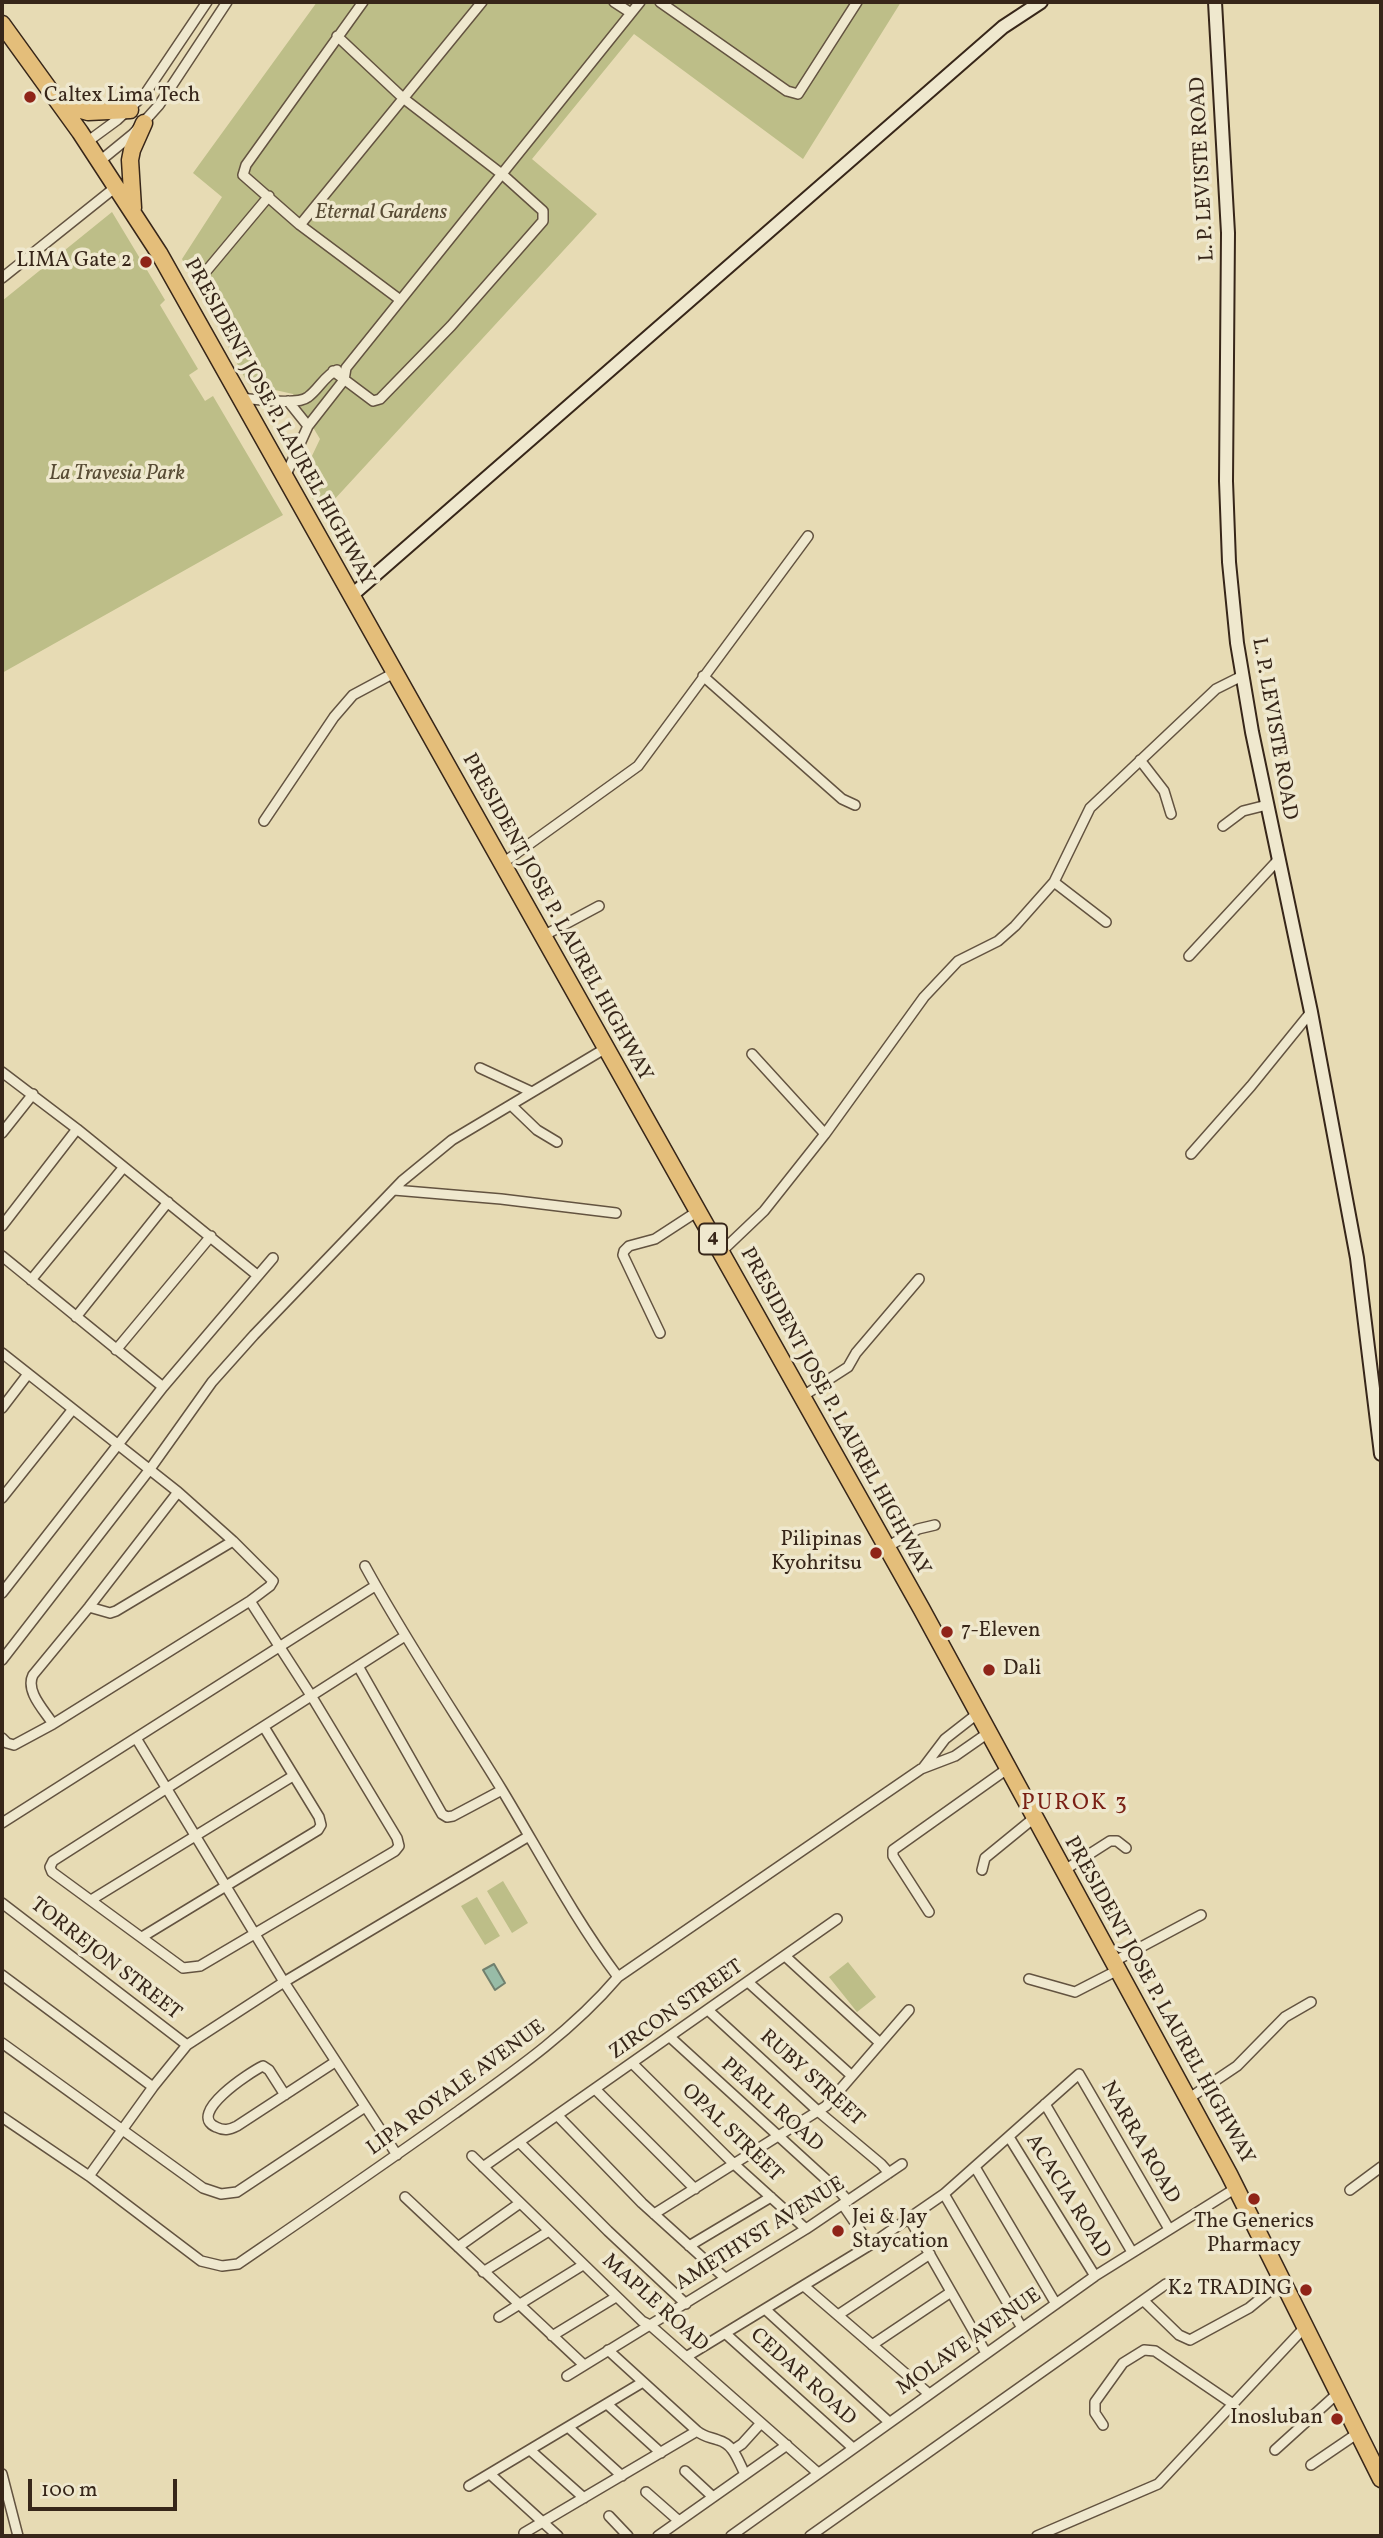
<!DOCTYPE html>
<html>
<head>
<meta charset="utf-8">
<style>
	body { margin:0 }
	#map { position:relative; width:1383px; height:2538px; overflow:hidden; background:#e7dbb4; font-family:Vollkorn,serif }
	canvas { display:block }
	.frame { position:absolute; inset:0; border:4px solid #372619; pointer-events:none }
	.scale { position:absolute; left:28px; top:2479px; width:149px; height:32px; box-sizing:border-box; border:4px solid #372619; border-top:0; padding-left:9px; font-size:21px; line-height:24px; white-space:nowrap; color:#372619; -webkit-text-stroke:5px #efe8ce; paint-order:stroke }
</style>
</head>
<body>
<div id="map">
<canvas width="1383" height="2538"></canvas>
<div class="frame"></div>
<div class="scale">100 m</div>
</div>
<script>
const ctx = document.querySelector('canvas').getContext('2d');
ctx.lineJoin = 'round';
function fillPath(path, color) {
  ctx.fillStyle = color;
  ctx.fill(path, 'evenodd');
}
function stroke(path, color, width, dash) {
  ctx.strokeStyle = color;
  ctx.lineWidth = width;
  ctx.lineCap = dash ? 'butt' : 'round';
  ctx.setLineDash(dash || []);
  ctx.stroke(path);
}
function write(font, color, halo, rows, align = 'center') {
  ctx.font = font + ' Vollkorn,serif';
  ctx.lineWidth = 7;
  ctx.setLineDash([]);
  ctx.textBaseline = 'middle';
  ctx.strokeStyle = halo;
  ctx.fillStyle = color;
  for (const [text, x, y, turn = 0] of rows) {
    ctx.save();
    ctx.translate(x, y);
    ctx.rotate((+turn || 0) * Math.PI / 180);
    ctx.textAlign = isNaN(turn) ? turn : align;
    if (halo) ctx.strokeText(text, 0, 0);
    ctx.fillText(text, 0, 0);
    ctx.restore();
  }
}
const green = new Path2D(`
	M317,2H901L803,159L634,34L532,159L597,214L321,514L301,479L320,439L293,394L248,384L182,259L222,197L193,173Z
	M112,212L165,300L160,305L198,369L189,375L205,401L213,396L283,515L2,673V301Z
	M503,1881L528,1923L512,1933L487,1891Z
	M477,1897L500,1936L485,1945L461,1906Z
	M848,1962L876,1997L857,2012L829,1977Z`);
const water = new Path2D(`
	M494,1964L505,1983L495,1990L483,1970Z`);
const street = new Path2D(`
	M363,2L246,165L243,175L300,225L399,299
	M614,2L631,13
	M660,2L787,91L798,94L857,2
	M87,142L117,120L145,94L207,2
	M100,161L133,134L159,105L227,2
	M300,225L482,2
	M2,278L117,186
	M198,281L269,196
	M333,371L373,401L380,399L451,326L543,221V211L503,175L403,98L337,36
	M240,398C255,399 297,406 308,397C319,389 325,375 337,370
	M288,401L308,426
	M285,477L308,426L344,380L346,368L640,2
	M703,676L842,799L855,805
	M1140,760L1164,791L1171,814
	M264,821L334,717L353,695L394,673
	M1223,826L1243,811L1267,805
	M503,863L638,766L808,536
	M1054,882L1090,808L1216,689L1242,676
	M543,936L599,906
	M1189,956L1278,860
	M480,1068L532,1092
	M2,1072L77,1129L257,1275
	M511,1105L537,1130L557,1142
	M2,1133L33,1094
	M825,1134L924,997L958,961L998,941L1015,926L1054,882L1106,922
	M1191,1154L1251,1086L1311,1012
	M394,1190L501,1199L616,1213
	M2,1226L77,1129
	M721,1252L764,1211L825,1134L752,1054
	M2,1256L163,1387
	M31,1280L123,1168
	M76,1317L168,1202
	M660,1333L623,1255L624,1251L629,1246L655,1239L698,1211
	M116,1350L211,1236
	M2,1353L178,1492L233,1541L273,1581L270,1586L250,1601L53,1724L14,1745L7,1743L2,1738
	M803,1396L848,1367L856,1353L919,1279
	M2,1408L28,1374
	M2,1498L73,1409
	M887,1547L918,1529L935,1525
	M365,1566C407,1643 456,1715 502,1790C540,1853 574,1918 618,1977
	M2,1593L163,1387L273,1258
	M250,1601L312,1697L397,1838L399,1846L395,1851L200,1966L183,1968L52,1872L50,1867L53,1861L405,1636
	M89,1607L110,1613L116,1611L233,1541
	M2,1660L150,1469L212,1382L254,1335L402,1181L452,1140L606,1048
	M358,1666L442,1814L447,1817L453,1816L502,1790
	M53,1724C44,1710 25,1691 33,1675L89,1607L178,1492
	M136,1738L284,1982L397,2155
	M923,1768L945,1739L977,1714
	M2,1823L375,1586
	M982,1870L985,1858L1034,1818
	M1063,1871L1110,1841H1117L1126,1848
	M91,1900L293,1776
	M2,1903L187,2045
	M929,1912L893,1856V1850L1007,1769
	M142,1937L318,1830L321,1825L319,1817L264,1727
	M785,1956L880,2043
	M1113,1962L1201,1915
	M2,1975L153,2087
	M1029,1979L1075,1992L1118,1970
	M748,1982L852,2076
	M709,2011L819,2112L881,2164L889,2173
	M671,2038L841,2193L848,2201
	M2,2043L203,2188L221,2194L237,2192L365,2107
	M633,2064L734,2164L806,2229
	M595,2089L695,2189
	M285,2095L269,2070L263,2066C250,2072 186,2114 216,2127C224,2131 229,2130 237,2126L335,2062
	M1188,2099L1237,2066L1285,2017L1311,2002
	M1045,2104L1132,2252
	M557,2115L642,2203L725,2278
	M2,2117L89,2176L201,2261L222,2266L238,2264C311,2214 383,2165 454,2114C513,2072 571,2032 618,1977L921,1769L955,1756L988,1733
	M1009,2137L1095,2276
	M519,2142L608,2231L686,2304
	M472,2156L642,2321L650,2325L818,2473
	M483,2167L837,1919
	M975,2167L1056,2304
	M89,2176L153,2087L187,2045L284,1982L529,1836
	M1350,2190L1381,2167
	M944,2194L1022,2328
	M405,2197L584,2365
	M843,2205L870,2245
	M654,2214L826,2106L909,2010
	M909,2218L986,2353
	M689,2246L771,2197
	M458,2247L520,2203
	M483,2272L549,2231
	M804,2286L928,2393
	M1144,2301L1179,2335L1190,2340L1249,2308L1282,2281
	M766,2310L889,2422
	M838,2315L930,2254
	M499,2317L583,2265
	M726,2334L853,2448
	M552,2336L616,2297
	M872,2345L951,2292
	M608,2350L697,2431C704,2437 710,2437 718,2440C734,2444 738,2461 745,2474
	M686,2357L870,2245L944,2194L1079,2074L1169,2229
	M567,2376L806,2229L902,2164
	M607,2404L661,2453
	M1103,2425L1095,2413V2402L1123,2363L1144,2350L1155,2351L1233,2404
	M568,2427L622,2476
	M530,2450L584,2498
	M733,2450L742,2444L761,2423
	M1275,2450L1338,2393
	M1311,2465L1358,2433
	M685,2471L713,2497
	M2,2474L18,2536
	M490,2474L558,2536
	M469,2486L643,2382
	M646,2492L679,2521
	M609,2516L628,2536
	M524,2533L697,2431
	M658,2536L787,2445
	M731,2536L1095,2276L1236,2188
	M810,2536L1166,2284
	M1037,2536L1158,2484L1305,2327`);
const secondary = new Path2D(`
	M1215,2L1228,233L1226,481L1229,562L1237,643L1252,732L1311,1012L1357,1258L1381,1454
	M351,596L1003,27L1041,2`);
const highway = new Path2D(`
	M2,24L80,132L159,253L921,1608L1229,2174L1381,2479
	M61,104L88,112L130,110
	M133,208L130,160L132,150L144,123`);
const markers = [
	[30,97,7,"#8f2418"],
	[146,262,7,"#8f2418"],
	[876,1553,7,"#8f2418"],
	[947,1632,7,"#8f2418"],
	[989,1670,7,"#8f2418"],
	[1254,2199,7,"#8f2418"],
	[838,2231,7,"#8f2418"],
	[1306,2290,7,"#8f2418"],
	[1337,2419,7,"#8f2418"]
];
const shields = [
	[713,1239,28]
];
const shieldNames = [
	["4",713,1239]
];
const poiNames = [
	["Caltex Lima Tech",44,97],
	["LIMA Gate 2",132,262,"right"],
	["Pilipinas",862,1541,"right"],
	["Kyohritsu",862,1565,"right"],
	["7-Eleven",961,1632],
	["Dali",1003,1670],
	["Jei & Jay",852,2219],
	["Staycation",852,2243],
	["The Generics",1254,2223,"center"],
	["Pharmacy",1254,2247,"center"],
	["K2 TRADING",1292,2290,"right"],
	["Inosluban",1323,2419,"right"]
];
const streetNames = [
	["L. P. LEVISTE ROAD",1204,169,-93],
	["PRESIDENT JOSE P. LAUREL HIGHWAY",278,423,61],
	["L. P. LEVISTE ROAD",1273,729,80],
	["PRESIDENT JOSE P. LAUREL HIGHWAY",556,918,61],
	["PRESIDENT JOSE P. LAUREL HIGHWAY",834,1412,61],
	["TORREJON STREET",105,1960,38],
	["PRESIDENT JOSE P. LAUREL HIGHWAY",1158,2001,61],
	["ZIRCON STREET",677,2011,-35],
	["RUBY STREET",811,2079,42],
	["LIPA ROYALE AVENUE",457,2089,-36],
	["PEARL ROAD",771,2106,42],
	["OPAL STREET",731,2134,44],
	["NARRA ROAD",1139,2143,60],
	["ACACIA ROAD",1067,2197,58],
	["AMETHYST AVENUE",761,2235,-32],
	["MAPLE ROAD",654,2304,42],
	["MOLAVE AVENUE",970,2343,-35],
	["CEDAR ROAD",802,2378,42]
];
const parkNames = [
	["Eternal Gardens",381,214],
	["La Travesia Park",117,475]
];
const neighbourhoodNames = [
	["PUROK 3",1075,1805]
];
fillPath(green, '#bdbe88');
fillPath(water, '#98bca7');
stroke(water, '#71806e', 2);
stroke(street, '#635340', 12);
stroke(secondary, '#372619', 16);
stroke(highway, '#372619', 19);
stroke(street, '#efe8ce', 9);
stroke(secondary, '#efe8ce', 12);
stroke(highway, '#e4be7a', 16);
for (const [x, y, r, color] of markers) {
  const dot = new Path2D();
  dot.arc(x, y, r, 0, 2 * Math.PI);
  ctx.fillStyle = color;
  ctx.fill(dot);
  stroke(dot, '#efe8ce', 2.5);
}
for (const [x, y, w] of shields) {
  const box = new Path2D();
  box.roundRect(x - w / 2, y - 15.5, w, 31, 5);
  ctx.fillStyle = '#efe8ce';
  ctx.fill(box);
  stroke(box, '#372619', 2);
}
write('bold 19px', '#372619', null, shieldNames);
write('21px', '#372619', '#efe8ce', poiNames, 'left');
write('21px', '#372619', '#efe8ce', streetNames);
write('italic 21px', '#584c35', '#efe8ce', parkNames);
ctx.letterSpacing = '2px';
write('23px', '#7a1f14', '#efe8ce', neighbourhoodNames);
ctx.letterSpacing = '0px';
</script>
</body>
</html>
